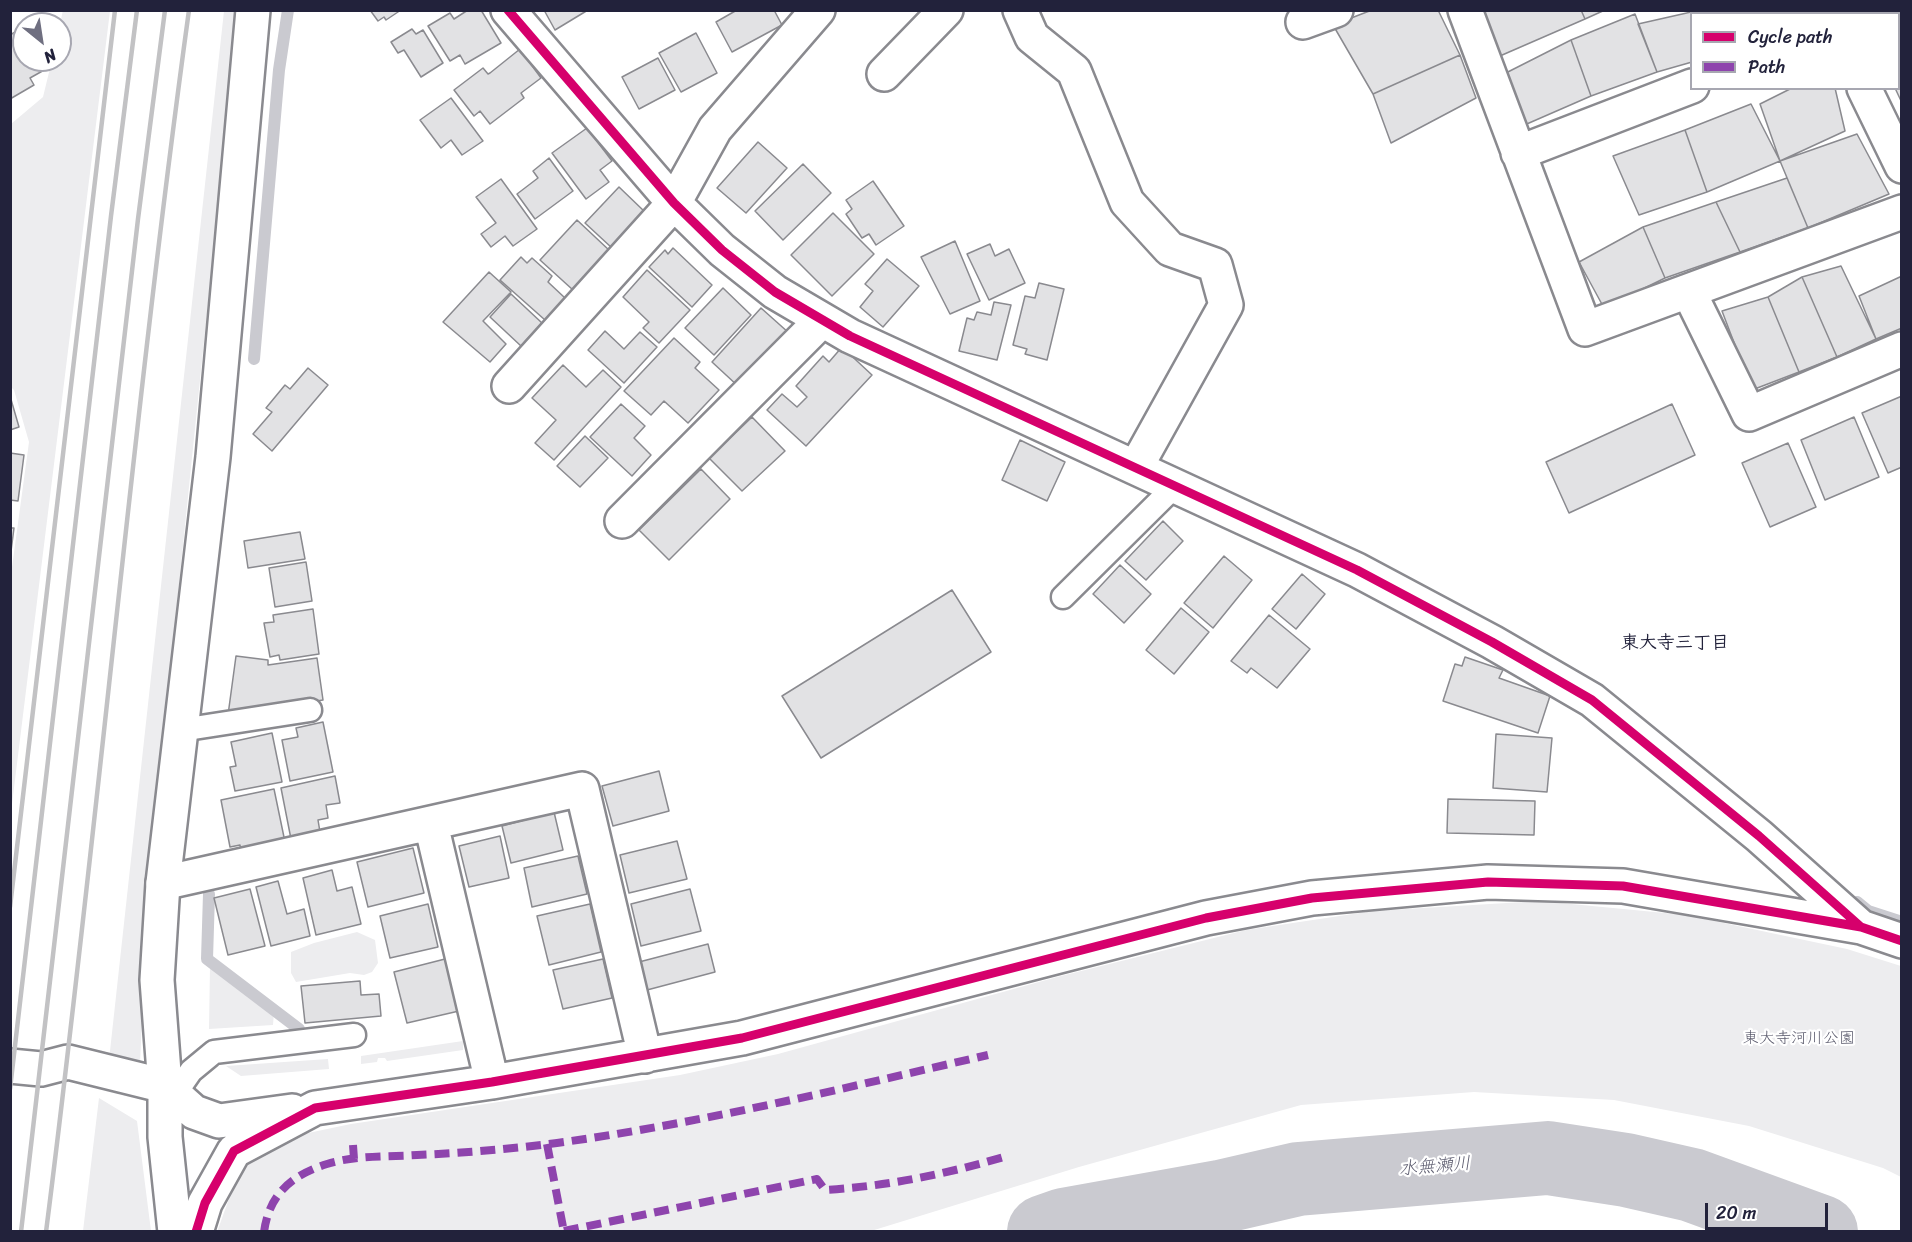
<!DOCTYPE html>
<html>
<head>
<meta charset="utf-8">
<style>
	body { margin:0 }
	#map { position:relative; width:1912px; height:1242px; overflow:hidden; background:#fff; font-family:Sriracha,sans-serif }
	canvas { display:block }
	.frame { position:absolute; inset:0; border:12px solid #22223b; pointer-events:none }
	.legend { position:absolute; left:1690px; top:12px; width:210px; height:78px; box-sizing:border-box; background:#fff; border:2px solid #a7a7b1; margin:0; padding:8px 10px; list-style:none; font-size:18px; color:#22223b }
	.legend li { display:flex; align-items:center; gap:12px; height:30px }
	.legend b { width:30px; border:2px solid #a7a7b1 }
	.north { position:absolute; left:12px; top:12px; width:60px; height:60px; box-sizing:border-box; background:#fff; border:2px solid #a7a7b1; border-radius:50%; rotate:150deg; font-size:16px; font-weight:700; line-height:24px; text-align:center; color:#22223b }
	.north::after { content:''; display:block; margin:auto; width:21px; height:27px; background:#6f6f80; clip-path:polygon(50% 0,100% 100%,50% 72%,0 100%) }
	.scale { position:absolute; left:1705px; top:1203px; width:123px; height:27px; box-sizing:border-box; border:3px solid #22223b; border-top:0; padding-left:8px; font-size:18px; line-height:21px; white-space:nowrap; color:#22223b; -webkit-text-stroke:4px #fff; paint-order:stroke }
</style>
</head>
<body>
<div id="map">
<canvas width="1912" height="1242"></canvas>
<div class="frame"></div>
<ul class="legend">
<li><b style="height:8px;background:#d6006c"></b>Cycle path</li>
<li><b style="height:8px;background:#8e44ad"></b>Path</li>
</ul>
<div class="north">N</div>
<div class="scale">20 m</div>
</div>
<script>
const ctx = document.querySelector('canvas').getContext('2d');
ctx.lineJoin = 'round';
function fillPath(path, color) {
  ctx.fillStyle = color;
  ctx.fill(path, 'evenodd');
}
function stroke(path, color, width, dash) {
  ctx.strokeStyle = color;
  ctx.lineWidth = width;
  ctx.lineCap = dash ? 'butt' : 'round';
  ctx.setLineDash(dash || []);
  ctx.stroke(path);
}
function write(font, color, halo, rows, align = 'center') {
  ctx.font = font + ' Sriracha,"Klee One",sans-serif';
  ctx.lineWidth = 4.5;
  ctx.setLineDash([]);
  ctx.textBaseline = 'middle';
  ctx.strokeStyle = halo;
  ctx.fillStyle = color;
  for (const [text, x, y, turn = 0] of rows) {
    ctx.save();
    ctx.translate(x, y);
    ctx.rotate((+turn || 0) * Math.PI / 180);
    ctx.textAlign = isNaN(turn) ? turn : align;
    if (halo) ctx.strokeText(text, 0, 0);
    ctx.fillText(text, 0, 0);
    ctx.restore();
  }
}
const green = new Path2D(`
	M63,10L110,11L11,812L10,582L29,442L14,390L11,387V124L43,97L52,60H60V24Z
	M224,11H238L148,885L140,1064L109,1060Z
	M1540,901L1686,915L1847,949L1901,966V1177L1883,1168L1749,1126L1614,1100L1474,1092L1301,1105L1079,1167L871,1231L217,1232L234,1185L249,1162L289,1137L351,1124L680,1075L778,1054L1057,977L1246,930L1373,911Z
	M357,932L375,940L378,963L372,972L364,975L350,973L296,982L291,973V952L314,943Z
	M210,967L274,1012L273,1025L209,1029Z
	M463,1041V1050L387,1061L385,1058H378L377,1062L361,1064V1056Z
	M328,1059L329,1069L241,1076L226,1066Z
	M99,1098L137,1121L151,1231H83Z`);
const stream = new Path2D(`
	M254,359L279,70L288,10
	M209,894L207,959L299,1029
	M1857,902L1868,911L1902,922`);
const river = new Path2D(`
	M1044,1232L1064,1225L1220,1197L1298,1179L1548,1158L1626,1170L1692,1185L1821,1232`);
const building = new Path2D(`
	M370,10H401L386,20L384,17L378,21Z
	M468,10H481L501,43L465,64L460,55L450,61L428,26L450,13L454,19Z
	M544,10H588L555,30Z
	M737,10H774L782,25L732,52L716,22Z
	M1372,10H1438L1460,55L1373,94L1333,25Z
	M1470,10H1581L1585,19L1493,59Z
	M1581,10H1605L1585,19Z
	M1700,10H1707L1708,14H1692V62L1657,72L1638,24Z
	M1707,10H1788L1789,14H1708Z
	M1635,14L1657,72L1591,96L1571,40Z
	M22,28L24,60H40L46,69L30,78L34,85L10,99V35Z
	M412,29L416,34L423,30L443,63L421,77L404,50L398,53L391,42Z
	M696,33L717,73L681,92L659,53Z
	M1571,40L1591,96L1513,130L1494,79Z
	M1902,40V103L1895,88H1898V41Z
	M520,49L541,78L521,93L524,98L490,124L480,111L474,116L454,90L483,68L488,74L490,73Z
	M1460,55L1476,98L1391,143L1373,94Z
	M658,58L675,90L639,109L622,77Z
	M1792,88H1835L1845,131L1780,161L1760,104Z
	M451,98L483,141L462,155L451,140L441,148L420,120Z
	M1751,104L1780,161L1707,192L1685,130Z
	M587,128L612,161L600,170L609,182L586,199L552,153Z
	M1685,130L1707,192L1639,215L1613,156Z
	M1857,134L1889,194L1808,228L1780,161Z
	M758,142L787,168L746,213L717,188Z
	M549,158L573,191L535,219L517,194L538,178L533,171Z
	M803,164L831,193L783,240L755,211Z
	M1787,178L1808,228L1740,252L1716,202Z
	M501,179L537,229L513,246L505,236L491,247L481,234L496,223L476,197Z
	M873,181L904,226L876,245L869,234L862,238L846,214L852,209L846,200Z
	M619,187L645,212L612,248L585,223Z
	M1716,202L1740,252L1665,278L1643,227Z
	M833,213L874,254L832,296L791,255Z
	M577,220L610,251L573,290L540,260Z
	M1643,227L1665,278L1604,308L1579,262Z
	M955,241L980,301L950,314L921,257Z
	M990,244L995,256L1009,249L1025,283L989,300L967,254Z
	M673,248L712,285L692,307L649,267L665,250L668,254Z
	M521,257L527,263L532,258L552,276L548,282L565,298L545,320L500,280Z
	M887,259L919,286L883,327L860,307L873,291L865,284Z
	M1841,266L1876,339L1837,357L1802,277Z
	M647,270L690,310L659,343L643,328L649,322L623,297Z
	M489,272L511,292L483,321L506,344L490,362L443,322Z
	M1902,276V328L1876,339L1859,296Z
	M1802,277L1837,357L1799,372L1768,297Z
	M1039,283L1064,289L1047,360L1025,354L1027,349L1013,345L1025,296L1035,298Z
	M723,288L751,315L714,355L685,328Z
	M511,294L542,323L521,346L490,317Z
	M1768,297L1799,372L1752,390L1722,311Z
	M994,302L1011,305L997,360L959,351L967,318L974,320L977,312L991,315Z
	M761,308L789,333L739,387L712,362Z
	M605,331L624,349L640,332L657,347L624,383L588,350Z
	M674,338L700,362L695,368L719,390L688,423L664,401L651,415L624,391Z
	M842,347L872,375L806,446L767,410L782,394L797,407L807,397L796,386L823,356L829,362Z
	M563,365L586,387L603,370L621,387L554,460L535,443L556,420L532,398Z
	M308,368L328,385L272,451L253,434L272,412L266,408L285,385L290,389Z
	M10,396L19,427L10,430Z
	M1902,396V467L1888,473L1862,413Z
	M621,404L645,426L634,438L651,455L632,476L590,437Z
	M1672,404L1695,455L1569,513L1546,462Z
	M752,417L785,451L742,491L709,458Z
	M1854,417L1879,477L1825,500L1801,440Z
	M585,436L608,458L580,487L557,466Z
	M1020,440L1065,462L1047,501L1002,480Z
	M1788,443L1816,507L1770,527L1742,463Z
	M10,453L24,455L18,501L10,500Z
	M701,469L730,499L669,560L639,530Z
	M1163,521L1183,541L1146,580L1125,561Z
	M10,528H14L10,559Z
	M300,532L305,559L248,568L244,541Z
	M1224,556L1252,580L1213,628L1184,603Z
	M306,562L312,601L275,607L269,568Z
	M1120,565L1151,594L1124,623L1093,594Z
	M1302,574L1325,594L1296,629L1272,609Z
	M952,590L991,652L821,758L782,696Z
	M1181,608L1209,632L1174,674L1146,650Z
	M313,609L319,654L280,660L279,655L270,657L264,623L274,622L273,615Z
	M1269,615L1310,649L1277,688L1251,668L1247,673L1231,661Z
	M236,656L268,660V665L317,658L323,700L228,715Z
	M1465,657L1503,670L1499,678L1550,696L1538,733L1443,701L1455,664L1462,666Z
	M323,722L333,772L290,781L282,740L298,737L296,728Z
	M272,733L282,782L235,791L230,767L236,766L231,742Z
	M1496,734L1552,738L1547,792L1493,788Z
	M659,771L669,811L613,826L602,786Z
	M335,776L340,803L326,805L328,818L318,820L320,832L291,839L281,788Z
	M274,789L285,842L241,851L240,845L230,847L221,800Z
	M1448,799L1535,801L1534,835L1447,833Z
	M554,812L563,850L511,863L502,826Z
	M500,836L509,878L469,887L459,846Z
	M677,841L687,879L629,893L620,855Z
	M413,848L424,893L368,907L357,862Z
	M578,856L587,894L532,907L524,868Z
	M332,870L337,891L352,887L361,924L316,935L303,878Z
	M278,881L287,914L304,909L310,936L271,946L256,887Z
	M250,889L265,946L228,955L214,898Z
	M690,889L701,931L641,946L631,904Z
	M428,904L438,947L390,958L380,916Z
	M590,904L601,952L549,965L537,916Z
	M708,944L715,972L647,990L639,962Z
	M445,959L459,1011L407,1023L394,972Z
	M603,959L612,998L563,1009L553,970Z
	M360,981L361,995L379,994L381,1016L305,1023L301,986Z`);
const lane = new Path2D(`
	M1063,597L1174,487
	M181,730L310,710
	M175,1094L191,1071L214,1052L354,1035`);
const street = new Path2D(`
	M508,10L674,203L722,250L775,292L850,336L1357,570L1492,642L1592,700L1759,836L1861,927
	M1020,10L1032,37L1074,71L1127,202L1170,249L1215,265L1226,305L1136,467
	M1465,10L1585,329L1902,212
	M1826,10L1828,14
	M1870,14L1876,10
	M1303,22L1336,10
	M884,74L946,10
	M1864,88L1902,166
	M1518,153L1692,86
	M1689,292L1749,414L1902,349
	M509,386L674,203L715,129L818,10
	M622,521L822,320
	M431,824L492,1082
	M163,883L582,789L645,1056
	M10,1066L41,1069L68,1062L165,1086L194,1112L219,1121L292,1111
	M165,1086V1137L175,1232
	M196,1232L205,1203L234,1151L315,1108L492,1082L742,1038L1206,918L1312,898L1488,882L1623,886L1861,927L1902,941`);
const secondary = new Path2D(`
	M165,1086L157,980L163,883L213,457L253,10`);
const rail = new Path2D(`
	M10,907L115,10
	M10,1089L111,216L137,10
	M21,1232L138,219L165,10
	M46,1232C98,825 133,417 189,10`);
const quiet = new Path2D(`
	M547,1144L564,1232
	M353,1145L354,1159
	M564,1231L817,1179L825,1190C888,1186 947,1174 1007,1156
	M264,1232C269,1194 292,1175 327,1164C355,1155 388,1157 417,1155C464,1153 510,1149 557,1143C702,1123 845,1088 988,1055`);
const cycleway = new Path2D(`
	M508,10L674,203L722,250L775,292L850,336L1357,570L1492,642L1592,700L1759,836L1861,927
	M196,1232L205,1203L234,1151L315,1108L492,1082L742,1038L1206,918L1312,898L1488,882L1623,886L1861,927L1902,941`);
const parkNames = [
	["東大寺河川公園",1799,1039]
];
const neighbourhoodNames = [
	["東大寺三丁目",1675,643]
];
const waterNames = [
	["水無瀬川",1435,1167,-5]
];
fillPath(green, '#ededef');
stroke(stream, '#cacad0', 12);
stroke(river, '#cacad0', 74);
fillPath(building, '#e2e2e4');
stroke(building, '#8a8a8f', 1.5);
stroke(lane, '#8a8a8f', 27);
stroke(street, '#8a8a8f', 38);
stroke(secondary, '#8a8a8f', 38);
stroke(lane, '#fff', 22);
stroke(street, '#fff', 33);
stroke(secondary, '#fff', 33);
stroke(rail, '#c2c2c4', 4.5);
stroke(quiet, '#8e44ad', 8, [15, 8]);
stroke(cycleway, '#d6006c', 9);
write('16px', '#5b5b6d', '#fff', parkNames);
write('bold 18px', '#22223b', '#fff', neighbourhoodNames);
write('italic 18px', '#5c5c6f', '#fff', waterNames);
</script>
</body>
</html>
